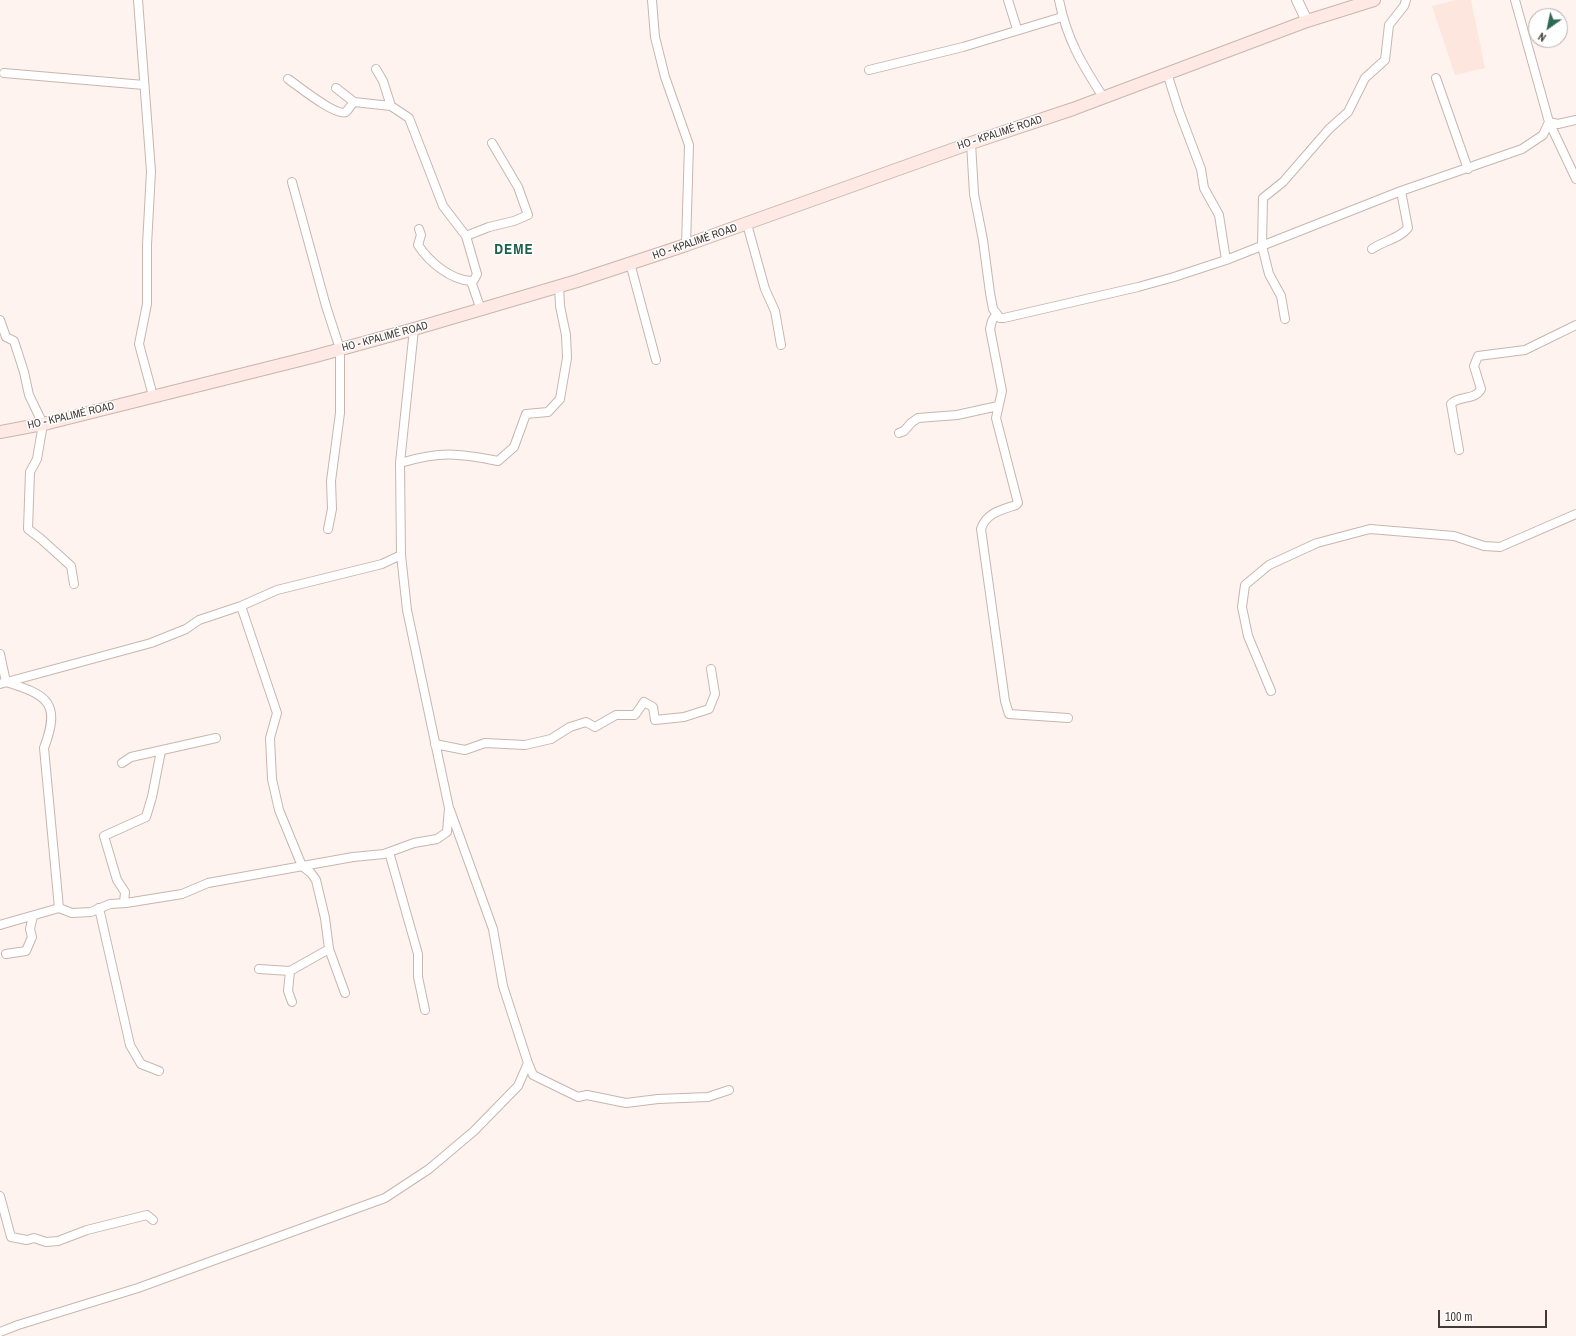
<!DOCTYPE html>
<html>
<head>
<meta charset="utf-8">
<style>
	body { margin:0 }
	#map { position:relative; width:1576px; height:1336px; overflow:hidden; background:#fff3ef; font-family:"Archivo Narrow",sans-serif }
	canvas { display:block }
	.north { position:absolute; left:1528px; top:8px; width:40px; height:40px; box-sizing:border-box; background:#fff; border:1px solid #b3b0af; border-radius:50%; rotate:213deg; font-size:11px; font-weight:700; line-height:16px; text-align:center; color:#413a37 }
	.north::after { content:''; display:block; margin:auto; width:14px; height:18px; background:#2d6953; clip-path:polygon(50% 0,100% 100%,50% 72%,0 100%) }
	.scale { position:absolute; left:1438px; top:1310px; width:109px; height:18px; box-sizing:border-box; border:2px solid #413a37; border-top:0; padding-left:5px; font-size:12px; line-height:14px; white-space:nowrap; color:#413a37; -webkit-text-stroke:3px #fff; paint-order:stroke }
</style>
</head>
<body>
<div id="map">
<canvas width="1576" height="1336"></canvas>
<div class="north">N</div>
<div class="scale">100 m</div>
</div>
<script>
const ctx = document.querySelector('canvas').getContext('2d');
ctx.lineJoin = 'round';
function fillPath(path, color) {
  ctx.fillStyle = color;
  ctx.fill(path, 'evenodd');
}
function stroke(path, color, width, dash) {
  ctx.strokeStyle = color;
  ctx.lineWidth = width;
  ctx.lineCap = dash ? 'butt' : 'round';
  ctx.setLineDash(dash || []);
  ctx.stroke(path);
}
function write(font, color, halo, rows, align = 'center') {
  ctx.font = font + ' "Archivo Narrow",sans-serif';
  ctx.lineWidth = 3;
  ctx.setLineDash([]);
  ctx.textBaseline = 'middle';
  ctx.strokeStyle = halo;
  ctx.fillStyle = color;
  for (const [text, x, y, turn = 0] of rows) {
    ctx.save();
    ctx.translate(x, y);
    ctx.rotate((+turn || 0) * Math.PI / 180);
    ctx.textAlign = isNaN(turn) ? turn : align;
    if (halo) ctx.strokeText(text, 0, 0);
    ctx.fillText(text, 0, 0);
    ctx.restore();
  }
}
const built = new Path2D(`
	M1456,0H1471L1485,68L1455,75L1432,6Z`);
const minor = new Path2D(`
	M138,0L151,171L147,245V304L139,344L153,396
	M652,0L655,37L665,77L689,145L686,245
	M1008,0L1017,29
	M1059,0C1067,40 1082,64 1103,97
	M1515,0L1549,122L1576,179
	M376,69L383,81L391,106L409,118L443,206L466,236L477,274L474,280L471,281L481,310
	M869,70L963,47L1062,17
	M4,73L144,85
	M1167,73L1179,111L1201,169L1204,188L1219,215L1226,260
	M1436,78L1468,169
	M288,79C297,85 336,117 346,112C348,110 351,105 354,102
	M336,88L354,102L391,106
	M1549,122L1558,124L1576,120
	M971,143L974,194L983,240L990,293L993,309L1000,318H1004L1138,287L1174,277L1226,260L1401,191L1522,149L1543,135L1549,122
	M292,182L326,306L340,349V413L331,481L332,509L328,529
	M747,224L765,289L775,311L781,345
	M419,229L421,235L418,245C429,262 451,280 471,281
	M466,236L489,227L514,221L528,215L518,187L492,143
	M1372,249C1383,241 1399,239 1408,228L1401,191
	M630,263L656,360
	M996,314L992,321L990,329L1002,391L996,418L1018,503L1016,505C1001,510 986,513 981,529L1005,701L1009,714L1068,718
	M1285,319L1281,296L1269,274L1262,246L1263,198L1283,182L1329,129L1348,112L1365,78L1385,60L1389,25L1404,6L1406,0
	M0,320L6,337L14,341L24,372L29,395L43,424L37,459L30,472L28,529L41,539L71,566L74,584
	M899,433L904,431L911,423L918,418L957,415L998,406
	M1459,450L1451,404C1459,395 1475,401 1481,389L1474,366L1478,356L1525,350L1576,325
	M400,463C440,451 458,453 498,461L514,447L526,414L548,412L560,399L567,358L566,335L560,306L559,286
	M241,606L277,713L270,738L272,779L279,810L302,866L311,873L316,880L325,918L329,949L345,993
	M0,654L6,682C48,695 61,703 44,748L59,908
	M0,684L151,643L186,629L199,620L241,606L277,590L382,564L401,555
	M1271,691L1248,636L1242,607L1245,585L1269,565L1317,543L1370,529L1454,536L1484,546L1500,547L1576,514
	M435,744L465,750L485,743L525,745L551,739L570,727L586,722L595,727L616,715H635L644,702L653,707L655,720L684,717L709,709L715,694L711,669
	M122,763L131,757L216,738
	M389,852L418,954V977L425,1010
	M124,903L125,892L117,880L104,836L146,817L152,797L161,751
	M99,908L130,1045L141,1064L159,1071
	M0,925L59,908L72,913L91,912L110,904L126,903L182,894L208,883L353,857L384,854L414,843L437,839L447,832L449,808L407,610L401,555L400,463L414,329
	M6,954L26,951L32,937L30,929L33,916
	M259,969L290,971L329,949
	M290,971L288,991L292,1002
	M528,1063L533,1075L578,1097L587,1095L626,1103L658,1099L708,1097L729,1090
	M0,1196L11,1237L27,1240L34,1238L46,1242L58,1241L87,1230L147,1215L153,1220
	M0,1332L18,1325L138,1288L385,1198L429,1169L474,1131L518,1086L528,1063L503,986L493,929L450,810`);
const tertiary = new Path2D(`
	M1297,0L1307,21`);
const secondary = new Path2D(`
	M0,432L48,423L312,357L414,329L577,281L686,245L971,143L1073,109L1307,21L1374,0`);
const streetNames = [
	["HO - KPALIMÉ ROAD",1000,133,-18],
	["HO - KPALIMÉ ROAD",695,242,-19],
	["HO - KPALIMÉ ROAD",385,337,-15],
	["HO - KPALIMÉ ROAD",71,416,-13]
];
const districtNames = [
	["DEME",514,250]
];
fillPath(built, '#fce6dd');
stroke(minor, '#c7b6ae', 10);
stroke(tertiary, '#c7b6ae', 12);
stroke(secondary, '#c7b6ae', 14);
stroke(minor, '#fff', 8);
stroke(tertiary, '#fff', 10);
stroke(secondary, '#fee9e4', 12);
write('11px', '#413a37', '#fff', streetNames);
ctx.letterSpacing = '1px';
write('bold 15px', '#1b624a', '#fff', districtNames);
ctx.letterSpacing = '0px';
</script>
</body>
</html>
